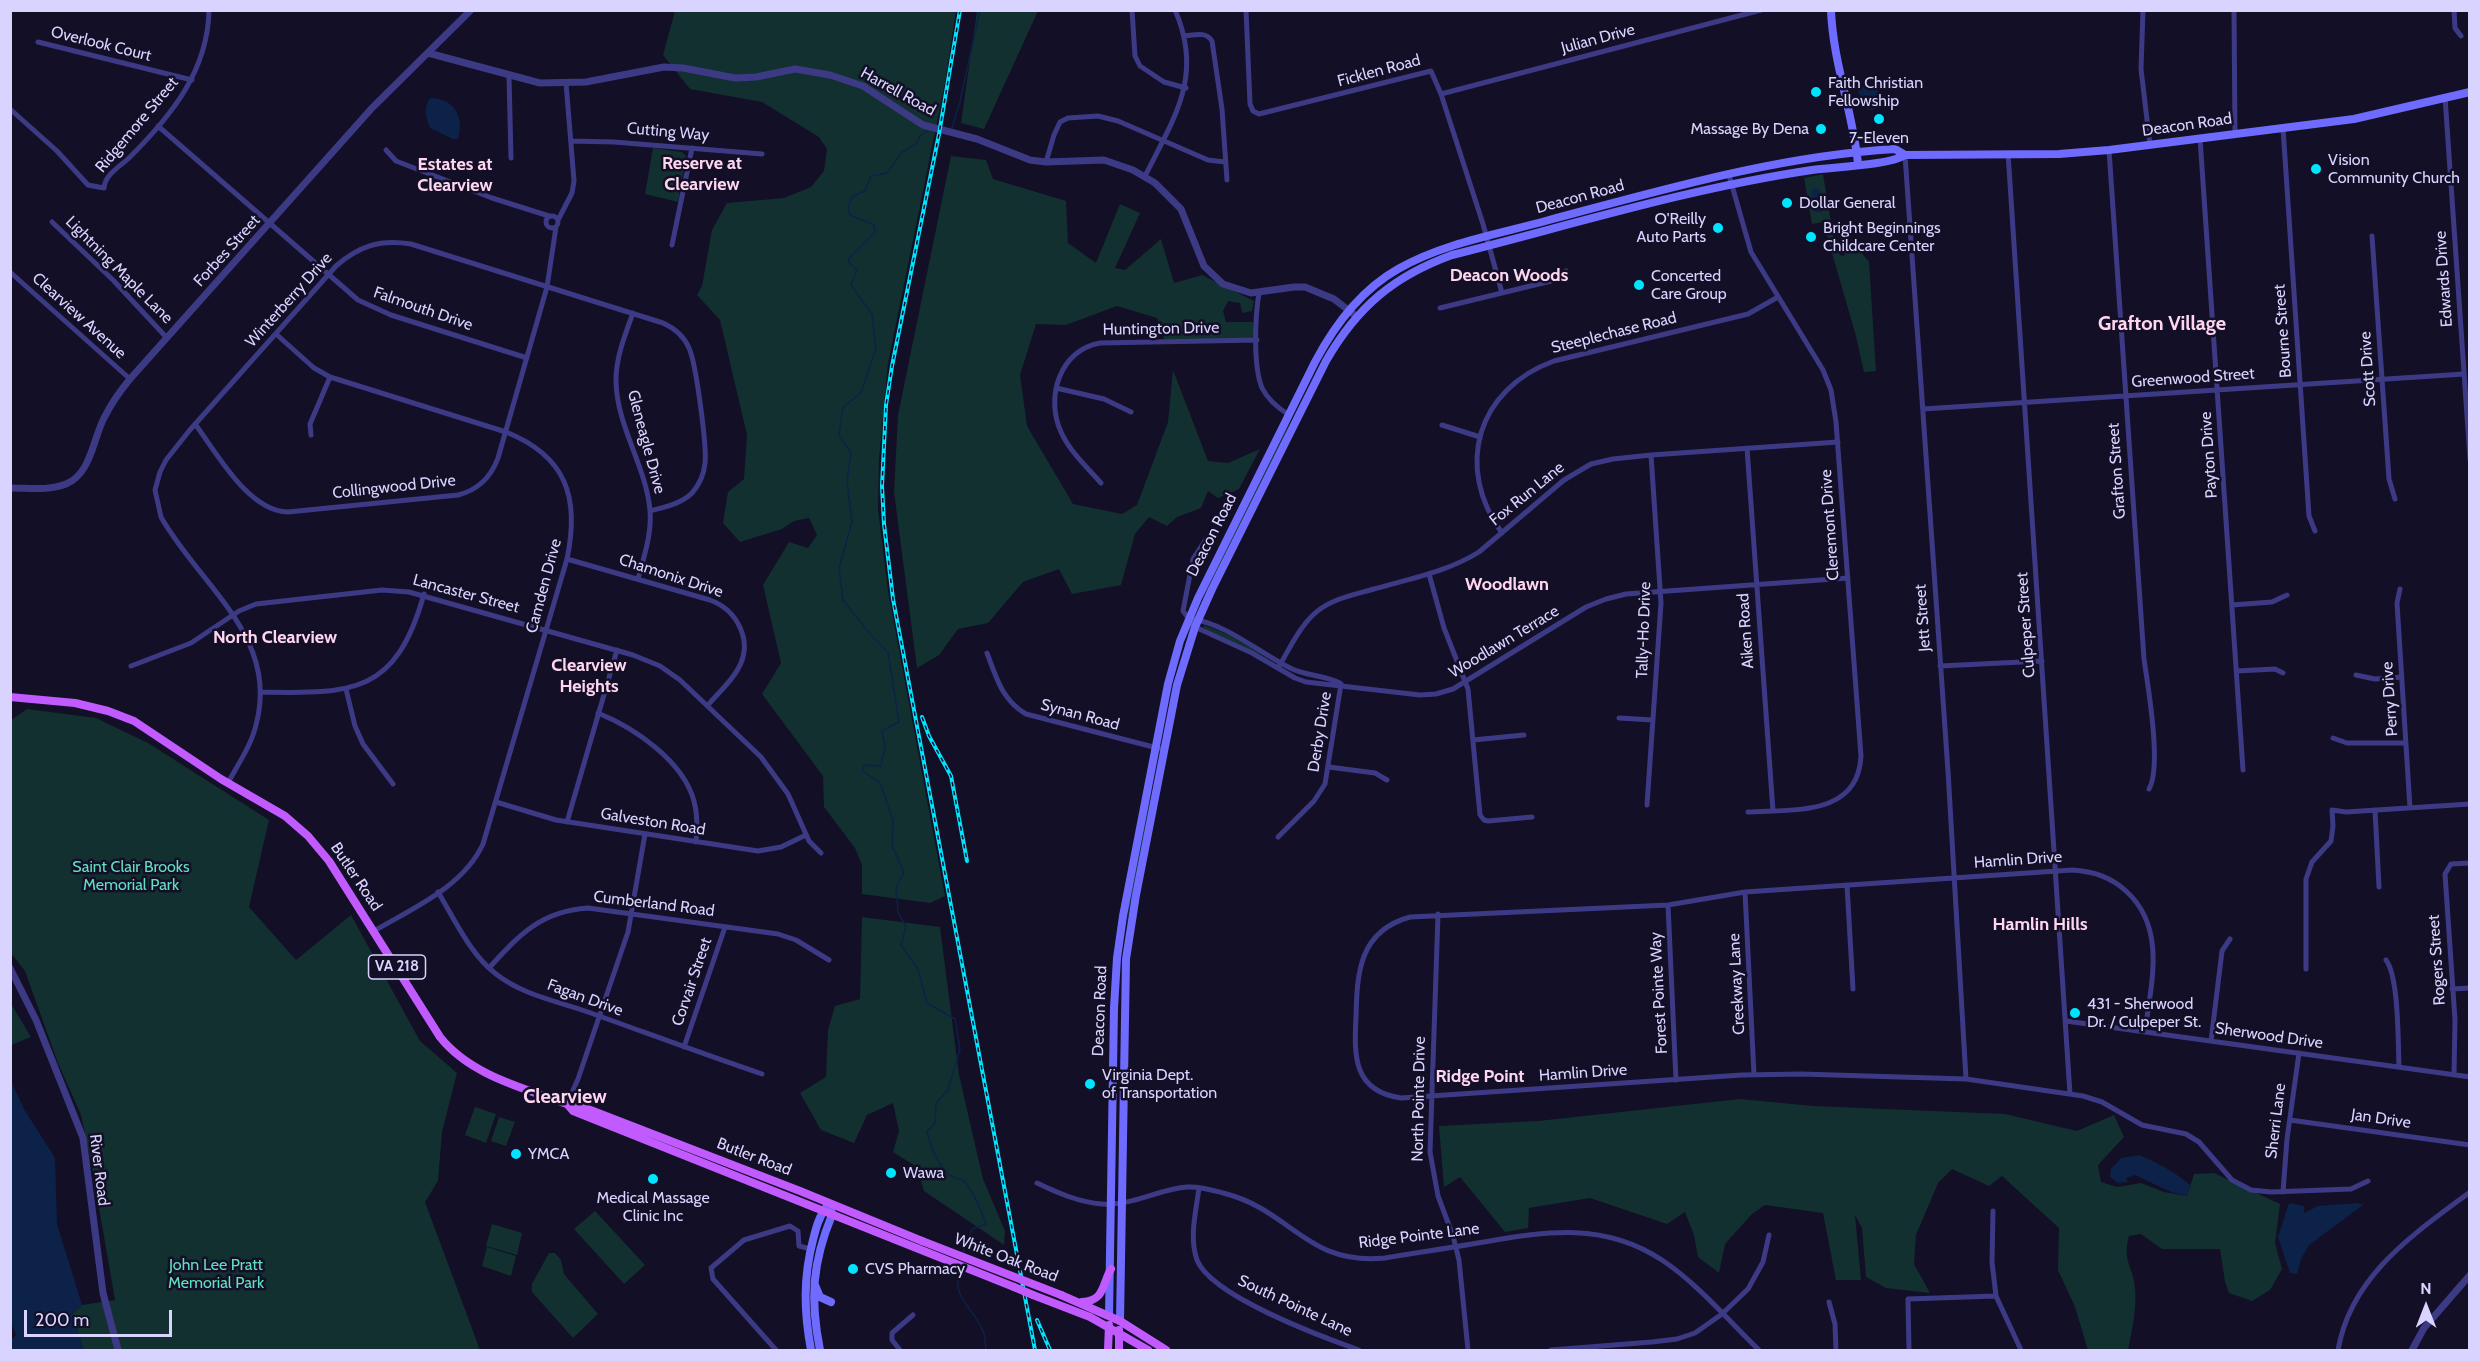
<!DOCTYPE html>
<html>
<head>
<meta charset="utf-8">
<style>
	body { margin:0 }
	#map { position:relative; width:2480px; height:1361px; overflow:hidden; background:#130f26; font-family:Cabin,sans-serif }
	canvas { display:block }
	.frame { position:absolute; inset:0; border:12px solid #d9d4ff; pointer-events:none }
	.north { position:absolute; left:2396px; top:1277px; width:60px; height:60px; -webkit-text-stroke:4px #130f26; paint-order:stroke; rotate:0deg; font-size:16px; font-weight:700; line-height:24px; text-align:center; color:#d9d4ff }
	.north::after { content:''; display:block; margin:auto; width:21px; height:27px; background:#d9d4ff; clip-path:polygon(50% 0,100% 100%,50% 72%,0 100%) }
	.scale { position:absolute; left:24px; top:1310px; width:148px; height:27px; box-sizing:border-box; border:3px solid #d9d4ff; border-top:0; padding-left:8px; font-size:18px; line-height:21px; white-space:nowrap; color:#d9d4ff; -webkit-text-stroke:4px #130f26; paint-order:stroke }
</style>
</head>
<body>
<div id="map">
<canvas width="2480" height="1361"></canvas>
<div class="frame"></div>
<div class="north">N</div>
<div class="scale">200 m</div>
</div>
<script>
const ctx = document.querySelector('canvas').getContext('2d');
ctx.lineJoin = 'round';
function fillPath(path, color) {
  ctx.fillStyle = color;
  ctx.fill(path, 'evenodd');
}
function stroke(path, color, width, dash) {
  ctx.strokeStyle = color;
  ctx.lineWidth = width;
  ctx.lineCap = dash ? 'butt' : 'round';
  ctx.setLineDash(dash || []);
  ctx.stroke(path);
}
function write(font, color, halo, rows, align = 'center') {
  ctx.font = font + ' Cabin,sans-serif';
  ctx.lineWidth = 5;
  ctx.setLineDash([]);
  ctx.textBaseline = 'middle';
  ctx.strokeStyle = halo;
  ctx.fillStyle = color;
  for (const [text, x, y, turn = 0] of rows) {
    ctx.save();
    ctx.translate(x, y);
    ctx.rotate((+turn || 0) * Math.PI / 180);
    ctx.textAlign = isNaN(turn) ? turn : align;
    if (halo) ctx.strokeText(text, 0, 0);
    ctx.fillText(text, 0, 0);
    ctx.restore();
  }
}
const green = new Path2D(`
	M675,11H956L945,83L888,363L879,460L878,509L888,591L945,896L930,903L862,894V865L855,848L824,807L823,776L762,694L781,663L763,585L789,542L808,548L817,535L809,518L794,521L782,529L740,542L723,523L728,492L744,479L747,435L720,320L697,295L702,286L712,230L727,203L784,198L811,187L824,171L827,149L819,137L762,102L690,89L663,55Z
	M977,11H1038L984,129L961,123Z
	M653,148L682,152L686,156L678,202L645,194Z
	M951,156L986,160L993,179L1066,201L1068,243L1096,263L1120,204L1140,213L1115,268L1125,270L1161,239L1174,283L1202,275L1254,301L1252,311L1242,313L1240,303L1228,301L1223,311L1226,322H1253L1255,339H1164L1157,318L1117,306L1066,325L1036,324L1020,375L1027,426L1073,504L1122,514L1137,505L1168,422L1173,370L1208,461L1228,463L1260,449L1239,489L1218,498L1208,491L1201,508L1177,517L1167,526L1149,517L1135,534L1121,585L1072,594L1059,569L1023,582L988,623L958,629L939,655L917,668L894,492L898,415Z
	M1823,174L1835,246L1840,255L1844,256L1847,244L1855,245L1869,262L1876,371L1864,372L1856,336L1823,222L1812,224L1804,178Z
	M1295,409L1283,439L1206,594L1226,547Z
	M1204,625L1232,636L1268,658L1205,629L1203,627Z
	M27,709L96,718L148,743L269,820L249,907L296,960L351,915L420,1041L457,1073L442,1132L438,1181L425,1202L480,1350H86L83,1348L72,1314L82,1305L115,1300L92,1167L81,1115L58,1063L25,971L11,953V720Z
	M1153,778L1147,824L1126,928L1131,890Z
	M862,917L940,927L959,1075L983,1179L1005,1231L1004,1245L924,1191L917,1167L893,1152L899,1131L893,1103L867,1115L854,1143L821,1130L800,1093L826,1077L828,1030L835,1006L860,999Z
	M10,1002L31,1037L11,1045H10Z
	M1740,1099L1813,1106L2005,1114L2077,1131L2114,1115L2124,1137L2098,1165L2101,1182L2117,1187L2141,1183L2164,1192L2187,1196L2194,1174L2214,1173L2280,1204L2275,1243L2282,1269L2270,1290L2252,1301L2229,1293L2225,1282L2220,1249H2162L2141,1234L2129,1236C2122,1262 2133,1265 2135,1288C2137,1308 2132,1330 2128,1350H2088L2075,1307L2058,1270L2059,1228L2002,1176L1989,1186L1952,1169L1938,1183L1916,1235L1914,1264L1930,1293L1886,1288L1866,1277L1862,1228L1855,1215L1861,1280H1836L1823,1213L1765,1205L1752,1214L1725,1244L1719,1273L1698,1257L1694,1235L1685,1212L1667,1224L1590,1198L1529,1208L1528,1228L1505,1232L1460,1177L1444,1187L1439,1126L1538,1121Z
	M475,1107L496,1114L486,1143L465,1135Z
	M499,1117L515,1122L506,1146L491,1141Z
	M595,1211L645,1265L624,1284L574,1229Z
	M492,1224L522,1233L517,1255L486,1246Z
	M487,1247L516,1256L511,1276L482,1266Z
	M549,1253H555L561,1260L564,1274L598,1314L573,1338L532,1292V1284Z`);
const water = new Path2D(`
	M1862,87L1878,88V105L1876,109L1869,110L1862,107L1858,90Z
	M430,98C454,98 465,117 458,139H453L430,128C426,118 423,107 430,98Z
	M1816,188L1820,190L1822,212L1819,213L1814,211L1811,190Z
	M11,1081L24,1109L55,1158L57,1224L82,1305L72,1314L83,1348L86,1350H11V1340L16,1335L10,1319Z
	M2139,1155C2158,1163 2176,1172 2191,1186L2187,1196L2171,1192L2135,1175L2126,1178L2128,1182L2118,1183L2110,1177L2111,1169L2121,1158Z
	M2289,1203L2304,1206V1213L2318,1206L2358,1203L2363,1205L2309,1245L2301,1259L2297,1274L2290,1273L2278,1237Z`);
const stream = new Path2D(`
	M952,128L960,102L980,10
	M927,131L920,136L916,144L902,152L887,173L871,176L865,191L853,196L848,206L850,215L874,225L875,232L850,257L848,262L857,270L851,285L872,314L876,348L861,393L843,407L839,435L851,453L847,481L852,522L839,568L843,600L869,633L888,652L899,722L882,731L885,747L881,766L865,765L862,770L880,783L893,820L892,845L904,873L896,887L898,912L906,927L901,945L918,969L927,1003L955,1019L960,1049L948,1090L936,1103L935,1123L927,1132C931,1146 937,1164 948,1174C952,1178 960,1178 965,1182C973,1191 982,1212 986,1224L972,1229L963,1253
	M959,1270C952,1299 973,1307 983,1331C986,1337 985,1344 986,1350`);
const minor = new Path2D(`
	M1132,10L1135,56L1140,66L1164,82L1186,88
	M1246,10L1250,104L1253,111L1259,114L1431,71L1441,94L1483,224L1502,293
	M2143,10L2141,69L2150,145
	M2234,10L2235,134
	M2454,10L2455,28L2461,36
	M1184,36C1195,35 1206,31 1212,41L1222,109L1227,180
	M38,42L192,80
	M509,76L511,158
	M1441,94L1761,10
	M2445,97L2470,459
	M10,109L57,151L88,185L104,188C105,174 121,166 130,157C171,116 208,71 209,10
	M158,126L358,300L391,315L527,358
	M2283,128L2309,516L2315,531
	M2200,138L2243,770
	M571,141L614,142L762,154
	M386,150L396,161L492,198L549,216
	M2109,150L2144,659C2148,687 2162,767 2149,789
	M2008,153L2070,1094
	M1905,155L1948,771L1966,1079
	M1046,162L1054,135L1060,122L1068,118L1098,116L1118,121L1208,160L1225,162
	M1729,175L1751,252L1823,370L1831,390L1836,422L1861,756C1858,817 1793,809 1748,812
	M1145,176C1174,118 1204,76 1175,10
	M546 222a6 6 0 1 1 12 0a6 6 0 1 1-12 0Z
	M558,220L572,193L574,181L566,83
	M52,222L113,280L167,338
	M2372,236L2389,479L2395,499
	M672,245L692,148
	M10,272L130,379
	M1259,293C1255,317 1253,366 1262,388C1268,400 1278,408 1289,415
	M1440,308L1551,281L1566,271
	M633,313C625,335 616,357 616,380C616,425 646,466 650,510C652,534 644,556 638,579
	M276,334L314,368L330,377L506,432C566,456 580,497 567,559L483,844C463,887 413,908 374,931
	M1056,388L1104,399L1131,412
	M1923,409L2464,374
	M195,424C217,453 248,511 288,512L458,495C478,490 491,477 498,458L547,287L556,227
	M1442,425L1480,437
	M311,435L310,424L330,377
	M1747,448L1773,811
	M1101,483C1087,467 1070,452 1061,432C1045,397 1060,350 1100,343L1257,340
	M1502,533C1454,467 1477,389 1554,361L1748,314L1778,297
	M1212,540L1206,539L1193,559L1183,611L1195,627L1252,653L1295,678L1306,682L1420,695L1436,694L1453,689L1586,607L1606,599L1626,594L1848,578
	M567,559L710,600C737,610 754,641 738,669C731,682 718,693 708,705
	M1429,574L1444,628L1468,689L1480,815L1484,820L1488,821L1532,817
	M2400,589L2397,603L2410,808
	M2232,605L2272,602L2287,595
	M1189,618C1229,625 1256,651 1290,668C1306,676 1324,675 1340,683
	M987,653C996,677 1002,700 1026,714L1165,750
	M131,666L191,643L239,611L256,604L382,590L409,592L633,655L660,666L680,680L761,757L788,794L809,841L821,853
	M1940,666L2042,661
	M1278,668C1289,650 1298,629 1314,614C1330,599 1353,595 1374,589C1409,579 1447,572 1479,552L1564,480L1591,464L1613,459L1651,455L1838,442
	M2237,671L2275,669L2283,673
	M2356,675L2375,679L2402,677
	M346,689L355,726L363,744L393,784
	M261,692C353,694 396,694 424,594
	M598,713C635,728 683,761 694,801C698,815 697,829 696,842
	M1619,718L1653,720
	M2333,738L2347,743H2406
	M1473,740L1524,735
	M1329,767L1375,773L1387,780
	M228,783C238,764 251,746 256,725C280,637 200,586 161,517L155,490L160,472L166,460L189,431L336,266C359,246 380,239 411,244L663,323C674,328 684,336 689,348C696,363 707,446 705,463C704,474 699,485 692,493C681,504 664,507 650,511
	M496,802L556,820L758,851L781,847L806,835
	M1647,805L1661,603L1651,455
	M2375,810L2379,887
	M567,822L617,650
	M1278,837L1314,801L1325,784L1341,684
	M1847,885L1853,989
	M438,892C455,920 470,954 496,974C521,994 556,1001 585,1011C644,1032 703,1054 762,1074
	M1745,892L1754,1075
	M1668,905L1676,1080
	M1438,914L1430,1152L1438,1196L1453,1236L1459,1260L1468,1350
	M2386,960C2399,977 2398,1043 2399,1067
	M489,968C519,935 541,911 588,908L778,934L796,940L829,960
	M2306,969V879L2312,862L2331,841L2333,826L2332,810L2346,812L2470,804
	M2452,989L2470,988
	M2066,1021L2470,1077
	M2145,1031C2151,984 2167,928 2126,891C2111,877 2092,871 2072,870L1745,892L1668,905L1410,917C1359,931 1357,973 1356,1017C1354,1056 1353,1091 1401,1098L1742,1075L1801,1074L1966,1079L2083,1096L2102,1102L2142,1125L2186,1134L2199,1142L2232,1180L2251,1190L2271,1192L2351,1189L2368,1181
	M2211,1041L2222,951L2230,939
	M684,1047L725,927
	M2454,1075L2455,1020L2445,874L2451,864L2470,863
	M567,1104L578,1079L628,932L645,834
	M2290,1120L2470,1145
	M1037,1183C1058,1193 1078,1202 1102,1204C1132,1206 1159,1189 1187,1187C1199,1186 1212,1190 1223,1193C1292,1210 1306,1266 1385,1258C1414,1253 1443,1249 1472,1244C1539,1233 1600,1219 1662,1260C1698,1284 1728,1320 1759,1350
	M1199,1188C1196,1211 1189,1238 1197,1260C1211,1296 1322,1337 1359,1350
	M2283,1192L2287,1139L2299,1053
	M1993,1211L1992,1262L1996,1296L2021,1350
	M1829,1302L1835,1324L1836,1350
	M776,1350L713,1279L711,1268L744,1240L790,1226L798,1231L799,1246L811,1249
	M900,1350L892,1340V1333L913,1315
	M1551,1350L1652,1342L1677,1339L1695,1333L1722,1314L1748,1289L1763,1262L1769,1235
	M1909,1350L1908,1299L1996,1296
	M2338,1350C2351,1275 2414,1234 2470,1192`);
const tertiary = new Path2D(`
	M428,53L540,83L586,82L664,67L683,68L735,78L756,77L795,69L830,75L863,86L923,125L977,139L1030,160L1046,162L1104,160L1133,170L1155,183L1181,209L1204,266L1223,284L1251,293L1294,287H1305L1334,299L1356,316
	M10,488C29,488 48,491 66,484C91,474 93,439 104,418C111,404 120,391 130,379L372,108L471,10
	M10,968L36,1020L83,1138L103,1293L118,1350
	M2412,1350L2424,1328L2470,1275`);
const secondary = new Path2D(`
	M1831,10C1833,63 1853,112 1858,164
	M815,1285L820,1297L831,1302
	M1109,1315L1114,1008L1117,958L1123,916L1168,684L1180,641L1198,598L1315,362C1334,326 1361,290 1398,269C1443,243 1499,234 1549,220C1662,190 1777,156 1895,149L1905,155L2059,154L2109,150L2354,119L2470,92
	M1120,1321L1126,959L1136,895L1177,685L1195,627L1212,589L1326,361C1357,307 1394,276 1452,255C1571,225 1690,188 1812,170C1834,167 1891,165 1905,155
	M811,1350C804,1312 803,1278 813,1240C816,1228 819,1216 827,1206
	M820,1350C810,1300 812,1263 832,1215L831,1208`);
const primary = new Path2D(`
	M10,697L75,703L108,711L134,721L221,779L285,816L308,836L329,861L440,1037C470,1075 523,1088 567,1104L573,1111L1014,1287
	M567,1104H575L800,1191L922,1241
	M1033,1295L1090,1317L1148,1350
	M1061,1295L1120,1321L1166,1350
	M1082,1302C1105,1301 1102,1284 1111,1269
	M1108,1350L1109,1325
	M1119,1350V1330`);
const rail = new Path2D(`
	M960,10L939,134L892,366L886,405L882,486L884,524L893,599L1035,1350
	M922,717L929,736L951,776L967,861
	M1037,1320L1050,1350`);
const primaryBridge = new Path2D(`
	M922,1241L1061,1295
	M1014,1287L1033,1295`);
const markers = [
	[1816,92,6,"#00e5ff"],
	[1879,119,6,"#00e5ff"],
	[1821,129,6,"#00e5ff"],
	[2316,169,6,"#00e5ff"],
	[1787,203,6,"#00e5ff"],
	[1718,228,6,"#00e5ff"],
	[1811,237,6,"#00e5ff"],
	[1639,285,6,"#00e5ff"],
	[2075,1013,6,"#00e5ff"],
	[1090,1084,6,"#00e5ff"],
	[516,1154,6,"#00e5ff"],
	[891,1173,6,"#00e5ff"],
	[653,1179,6,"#00e5ff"],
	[853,1269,6,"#00e5ff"]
];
const shields = [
	[397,967,57]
];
const shieldNames = [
	["VA 218",397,967]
];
const streetNames = [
	["Julian Drive",1598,39,-15],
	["Overlook Court",101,44,14],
	["Ficklen Road",1379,71,-15],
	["Harrell Road",898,92,29],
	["Ridgemore Street",137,125,-50],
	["Deacon Road",2187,125,-8],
	["Cutting Way",668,132,5],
	["Deacon Road",1580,197,-15],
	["Forbes Street",227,251,-48],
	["Lightning Maple Lane",119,270,45],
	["Edwards Drive",2444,279,-94],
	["Winterberry Drive",289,300,-48],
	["Falmouth Drive",423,309,19],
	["Clearview Avenue",79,316,42],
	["Huntington Drive",1161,329,-1],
	["Bourne Street",2283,331,-94],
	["Steeplechase Road",1614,333,-14],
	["Scott Drive",2368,369,-94],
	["Greenwood Street",2193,378,-4],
	["Gleneagle Drive",646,442,75],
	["Payton Drive",2209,455,-94],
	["Grafton Street",2117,471,-94],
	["Collingwood Drive",394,487,-6],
	["Fox Run Lane",1527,494,-39],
	["Cleremont Drive",1830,525,-94],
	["Deacon Road",1212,535,-63],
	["Chamonix Drive",671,576,18],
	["Camden Drive",544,586,-75],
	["Lancaster Street",466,594,15],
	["Jett Street",1923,618,-94],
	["Culpeper Street",2026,625,-94],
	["Tally-Ho Drive",1644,630,-88],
	["Aiken Road",1746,631,-94],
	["Woodlawn Terrace",1504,642,-31],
	["Perry Drive",2390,699,-94],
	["Synan Road",1080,715,15],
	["Derby Drive",1320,732,-81],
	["Galveston Road",653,822,9],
	["Hamlin Drive",2018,860,-4],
	["Butler Road",356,877,56],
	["Cumberland Road",654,904,7],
	["Rogers Street",2437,960,-94],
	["Corvair Street",692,982,-71],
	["Creekway Lane",1737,984,-93],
	["Forest Pointe Way",1659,993,-93],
	["Fagan Drive",585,998,20],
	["Deacon Road",1100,1011,-88],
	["Sherwood Drive",2269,1036,8],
	["Hamlin Drive",1583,1073,-4],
	["North Pointe Drive",1419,1099,-89],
	["Jan Drive",2381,1119,8],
	["Sherri Lane",2276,1121,-83],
	["Butler Road",754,1157,21],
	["River Road",99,1170,83],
	["Ridge Pointe Lane",1419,1236,-7],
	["White Oak Road",1006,1258,21],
	["South Pointe Lane",1295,1306,25]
];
const poiNames = [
	["Faith Christian",1828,83],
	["Fellowship",1828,101],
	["Massage By Dena",1809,129,"right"],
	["7-Eleven",1879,138,"center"],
	["Vision",2328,160],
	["Community Church",2328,178],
	["Dollar General",1799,203],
	["O'Reilly",1706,219,"right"],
	["Auto Parts",1706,237,"right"],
	["Bright Beginnings",1823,228],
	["Childcare Center",1823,246],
	["Concerted",1651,276],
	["Care Group",1651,294],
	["431 - Sherwood",2087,1004],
	["Dr. / Culpeper St.",2087,1022],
	["Virginia Dept.",1102,1075],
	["of Transportation",1102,1093],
	["YMCA",528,1154],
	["Wawa",903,1173],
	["Medical Massage",653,1198,"center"],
	["Clinic Inc",653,1216,"center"],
	["CVS Pharmacy",865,1269]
];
const parkNames = [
	["Saint Clair Brooks",131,867],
	["Memorial Park",131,885],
	["John Lee Pratt",216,1265],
	["Memorial Park",216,1283]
];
const neighbourhoodNames = [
	["Reserve at",702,164],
	["Clearview",702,185],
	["Estates at",455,165],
	["Clearview",455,186],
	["Deacon Woods",1509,276],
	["Woodlawn",1507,585],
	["North Clearview",275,638],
	["Clearview",589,666],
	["Heights",589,687],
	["Hamlin Hills",2040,925],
	["Ridge Point",1480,1077]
];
const quarterNames = [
	["Grafton Village",2162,324],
	["Clearview",565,1097]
];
fillPath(green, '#12302f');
fillPath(water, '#0c2248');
stroke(stream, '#0c2248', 1.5);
stroke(minor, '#3d3a85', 5);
stroke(tertiary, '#3d3a85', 7);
stroke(secondary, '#6f6bff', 8);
stroke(primary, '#c25bff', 8);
stroke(rail, '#00e5ff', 4);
stroke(rail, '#130f26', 1.5, [4.5]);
stroke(primaryBridge, '#c25bff', 8);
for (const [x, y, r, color] of markers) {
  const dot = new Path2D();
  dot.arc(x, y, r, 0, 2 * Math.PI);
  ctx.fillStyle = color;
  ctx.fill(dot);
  stroke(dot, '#130f26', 2);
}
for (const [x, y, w] of shields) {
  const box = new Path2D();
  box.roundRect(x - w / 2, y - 12, w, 24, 4.5);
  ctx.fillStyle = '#130f26';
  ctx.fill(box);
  stroke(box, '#d9d4ff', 1.5);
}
write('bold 15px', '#d9d4ff', null, shieldNames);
write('16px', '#d9d4ff', '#130f26', streetNames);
write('16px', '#d9d4ff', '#130f26', poiNames, 'left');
write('16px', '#5fe0c0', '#130f26', parkNames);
write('bold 18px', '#ffd6f0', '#130f26', neighbourhoodNames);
write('bold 20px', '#ffd6f0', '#130f26', quarterNames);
</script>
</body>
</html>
